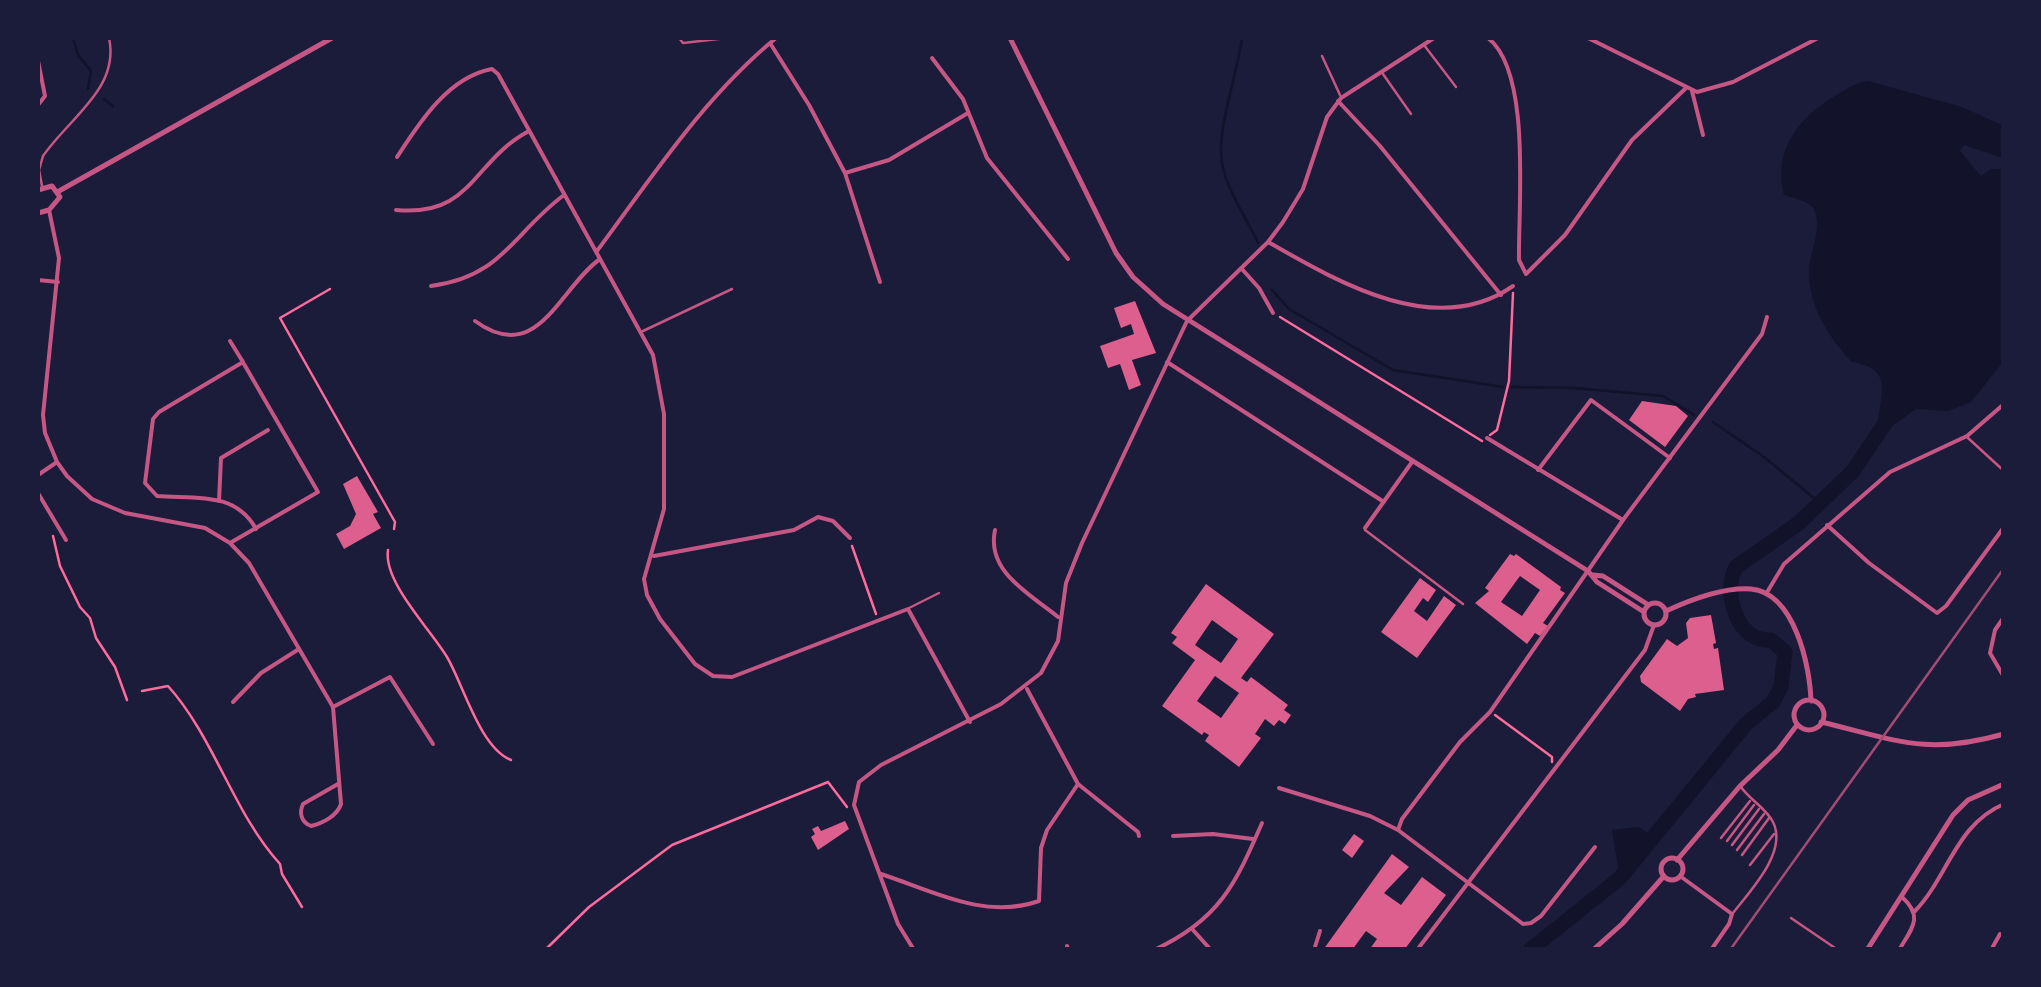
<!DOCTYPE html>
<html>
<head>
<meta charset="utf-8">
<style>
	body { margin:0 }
	#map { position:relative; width:2041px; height:987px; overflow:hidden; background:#1b1b3a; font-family:Karla,sans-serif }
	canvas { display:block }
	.frame { position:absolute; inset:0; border:40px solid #1b1b3a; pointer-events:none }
</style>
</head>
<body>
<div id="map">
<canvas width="2041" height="987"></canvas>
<div class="frame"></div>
</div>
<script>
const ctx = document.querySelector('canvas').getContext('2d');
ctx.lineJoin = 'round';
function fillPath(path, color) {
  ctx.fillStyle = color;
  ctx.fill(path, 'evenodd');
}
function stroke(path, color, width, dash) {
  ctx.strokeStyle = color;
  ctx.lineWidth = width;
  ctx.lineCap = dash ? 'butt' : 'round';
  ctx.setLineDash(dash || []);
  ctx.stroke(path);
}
const water = new Path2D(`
	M1868,81L1962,107L2004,126L2003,158L1964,145L1960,151L1981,176L1991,169H2003V362L1971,402L1948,411L1916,409L1877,437C1875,404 1901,369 1852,362C1829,338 1808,305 1809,270C1810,252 1824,225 1813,208C1807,200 1793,198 1784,195C1772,149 1801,115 1840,93C1849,88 1857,82 1868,81Z
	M1639,827L1655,838L1620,878L1612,830Z`);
const stream = new Path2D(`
	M73,38L78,55L91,71L88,89
	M1242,38C1238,72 1216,131 1222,163C1227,191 1246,217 1258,243
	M104,99L113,106
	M1272,290L1289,309L1393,370L1503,387
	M1512,387L1574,388L1663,396L1694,415
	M1713,422L1764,457L1820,503`);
const river = new Path2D(`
	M1530,950L1620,878L1746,724L1773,702L1781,687L1785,652L1771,640C1737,643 1722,592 1736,567L1799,523L1853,471L1888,419`);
const building = new Path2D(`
	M1135,301L1156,353L1132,360L1141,385L1129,390L1120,364L1108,368L1100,346L1134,334L1131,324L1121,328L1114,308Z
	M1642,401L1676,406L1688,416L1665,447L1629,420Z
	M357,476L378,512L373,514L381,528L344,549L336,534L350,526L356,514L343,484Z
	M1510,554L1514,556L1516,554L1561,587L1560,590L1565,593L1543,623L1548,626L1540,636L1535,633L1527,644L1475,603L1489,591L1485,588ZM1520,576L1540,590L1522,616L1501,602Z
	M1420,578L1436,590L1428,602L1423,598L1414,611L1427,621L1444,596L1456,605L1417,658L1381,632Z
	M1206,584L1274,634L1241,678L1247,682L1251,677L1288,705L1284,710L1291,715L1285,724L1279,720L1274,726L1265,719L1255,734L1261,738L1239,767L1205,741L1209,735L1204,732L1202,735L1162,706L1195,660L1172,643L1177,637L1171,633ZM1212,620L1238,639L1221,663L1195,645ZM1215,676L1239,693L1221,718L1197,701Z
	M1711,615L1716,643L1713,644L1714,649L1718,648L1724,690L1695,694L1696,697L1688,699L1680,711L1641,682L1640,676L1667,639L1677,646L1688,638L1686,623L1690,618Z
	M845,821L849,829L818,850L811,837L815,834L812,829L818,826L821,831Z
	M1354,834L1364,841L1352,858L1342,850Z
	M1392,854L1409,867L1384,893L1401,905L1422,877L1446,895L1404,950H1369L1377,939L1366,931L1352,950H1323Z`);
const path = new Path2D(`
	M330,289L280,318L395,522L394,529
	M1280,317L1482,441
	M1490,435L1497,430L1509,381L1513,293
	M53,536L60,566L80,607L90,618L96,638L115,667L127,700
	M852,546L876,614
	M388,550C383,582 431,630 447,657C463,684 480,748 511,760
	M142,691L168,686C214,737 234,814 280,864L282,874L302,907
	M1495,715L1552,757V762
	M545,950L589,907L672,845L828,782L847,807`);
const service = new Path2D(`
	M679,38L683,43L727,38
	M1424,45L1456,87
	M1322,56L1340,95
	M1383,74L1411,114
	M42,186L39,170L43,156C70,117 120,88 109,38
	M643,331L732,289
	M1968,438L2004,471
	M1365,530L1463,604
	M909,608L939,593
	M1721,838L1750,801
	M1727,841L1754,805
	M1732,845L1759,809
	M1737,850L1764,814
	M1742,855L1769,818
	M1750,865L1774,834
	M1733,913C1750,891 1788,852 1773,822C1767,809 1749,799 1741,787
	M1791,918L1838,950`);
const minor = new Path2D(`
	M1488,38C1532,72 1518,207 1519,260L1526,274L1565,235L1632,140L1686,88
	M1588,38L1697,92L1733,82L1818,38
	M770,43L809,105L845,173L880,282
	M932,58L963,99L987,158L1068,259
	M38,61L45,96L38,105
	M1692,91L1703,135
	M1338,101L1380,146L1501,295
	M397,157C419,123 448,77 492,69L498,74L653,355L664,414V509L644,579L647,595L660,619L695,664L713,676L732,677L908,609L970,722
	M845,173L889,160L968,113
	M49,210L59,258L43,415L45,433L57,462L67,476L92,499L125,513L205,528L230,543L249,563L333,707L341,804C337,816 323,823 311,826C301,822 299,813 303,804L338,784
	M396,210C473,217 472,161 529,131
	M1268,242C1338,282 1436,340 1513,286
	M597,251C652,177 705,96 776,38
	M1241,268L1259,288L1273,313
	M38,280L58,282
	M431,286C502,277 513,233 564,195
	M475,321C538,367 559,288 600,259
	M230,341L243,362L159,412L153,419L145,483L157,496C195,499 235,491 256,529
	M1167,362L1384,502
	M1487,438L1623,520
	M1538,470L1591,400L1670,458
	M38,475L57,462
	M38,493L66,540
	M219,501L221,458L268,430
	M1827,525L1869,563L1937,613L1946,606L2004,527
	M1365,528L1412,462
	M995,530C986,572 1030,594 1058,617
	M230,543L318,492L244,364
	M654,556L794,530L818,517L833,521L850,538
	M1766,594L1784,564L1890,472L1967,436L2004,404
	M2004,617L1995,630L1990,653L2004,677
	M233,702L261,673L299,649
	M333,707L390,677L433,744
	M1078,784L1138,832L1139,836
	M1279,788L1370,816L1398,830L1523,924L1531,923L1541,916L1595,847
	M1398,830L1402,819L1460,742L1490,712L1623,520L1762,334L1767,317
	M1173,836L1213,834L1253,839
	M881,874C933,891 984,920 1039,901L1041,848L1047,830L1078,784L1027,689
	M1680,876L1732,914L1729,924L1711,950
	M1915,911C1948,877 1956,824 2004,804
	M1193,930L1211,950
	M1067,946L1068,950
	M914,950L898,924L854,805L859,782L881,765L1001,704L1041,673L1058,641L1066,583L1082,543L1187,321L1268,242L1283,222L1303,189L1327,117L1341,98L1434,38
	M1154,950C1219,920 1235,885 1262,823
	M1314,950L1320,931
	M1417,950L1645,650L1654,625
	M1899,950C1912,928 1924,917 1902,897
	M1991,950L2000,934`);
const tertiary = new Path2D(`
	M1010,38L1116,253L1133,277L1163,304L1588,571L1597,582L1644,612
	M38,190L52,186L60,197L49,210L38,213
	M59,191L332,38
	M1593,575L1603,576L1647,604
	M1644 614a11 11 0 1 1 22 0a11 11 0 1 1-22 0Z
	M1666,611C1690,600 1724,587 1751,589C1795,593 1810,667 1811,701
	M1794 715a15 15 0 1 1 30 0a15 15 0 1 1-30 0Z
	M1821,722C1896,740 1926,756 2004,734
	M1661 869a11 11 0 1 1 22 0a11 11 0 1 1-22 0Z
	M1677,860L1740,786L1778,750L1797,725
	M1593,950L1622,924L1664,876
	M1867,950L1953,815L1968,800L2004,784`);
const rail = new Path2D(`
	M1730,950L2004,568`);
fillPath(water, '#12122b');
stroke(stream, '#12122b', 2.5);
stroke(river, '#12122b', 15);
fillPath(building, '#dd5f8e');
stroke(path, '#ff6b9d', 2.5);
stroke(service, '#c65784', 2.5);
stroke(minor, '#c65784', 4);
stroke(tertiary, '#c65784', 5);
stroke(rail, '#a44b75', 2.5);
</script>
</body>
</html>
